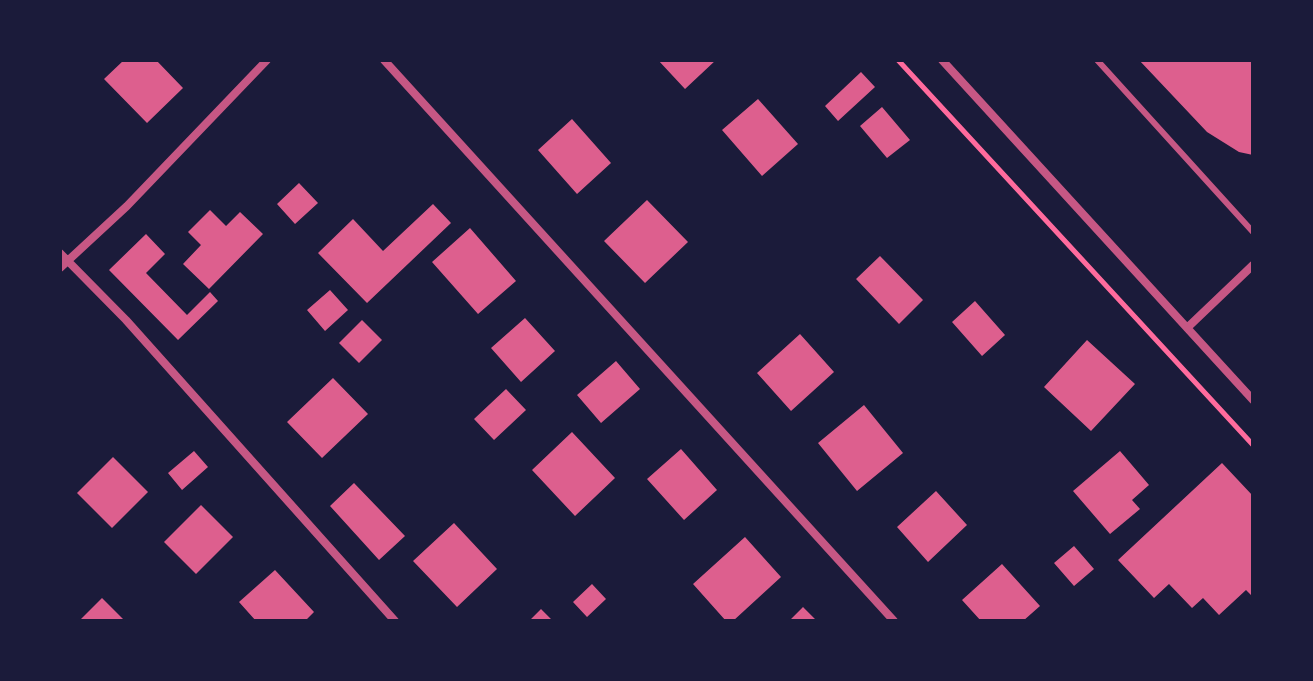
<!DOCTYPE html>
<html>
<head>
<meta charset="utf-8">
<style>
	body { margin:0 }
	#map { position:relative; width:1313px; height:681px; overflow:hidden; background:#1b1b3a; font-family:Spectral,serif }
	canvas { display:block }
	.frame { position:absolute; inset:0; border:62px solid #1b1b3a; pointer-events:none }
</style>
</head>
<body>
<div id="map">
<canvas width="1313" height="681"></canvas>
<div class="frame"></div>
</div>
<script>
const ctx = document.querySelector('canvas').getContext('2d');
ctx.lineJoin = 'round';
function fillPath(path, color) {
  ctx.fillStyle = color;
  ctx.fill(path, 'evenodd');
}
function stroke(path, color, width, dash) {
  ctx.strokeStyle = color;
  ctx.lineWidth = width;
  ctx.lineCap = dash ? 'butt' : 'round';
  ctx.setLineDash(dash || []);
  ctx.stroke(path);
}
const building = new Path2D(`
	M124,60H156L183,88L147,123L104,79Z
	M658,60H716L685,89Z
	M1139,60H1253V155L1239,152L1207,132Z
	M861,72L875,87L838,121L825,106Z
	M758,99L798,144L762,176L722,130Z
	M882,107L910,140L887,158L860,126Z
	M572,119L611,163L577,194L538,150Z
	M299,183L318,203L295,224L277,204Z
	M647,200L688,242L645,283L604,241Z
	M433,204L451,223L367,303L318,253L353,219L383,251Z
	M210,210L226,226L240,212L263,234L209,289L183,264L201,245L188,232Z
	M470,228L516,281L478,314L432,262Z
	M146,234L165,254L146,273L187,315L210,292L218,301L178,340L109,270Z
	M880,256L923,300L899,324L856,279Z
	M330,290L348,310L325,331L307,310Z
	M975,301L1005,335L982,356L952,322Z
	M525,318L555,351L521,382L491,348Z
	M362,320L382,340L359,363L339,343Z
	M800,334L834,372L791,411L757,373Z
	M1087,340L1135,384L1091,431L1044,387Z
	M616,361L640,389L601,423L577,395Z
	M333,378L368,414L322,458L287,422Z
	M506,389L526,410L494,440L474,419Z
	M864,405L903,453L857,491L818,443Z
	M572,432L615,478L575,516L532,470Z
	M681,449L717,490L684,520L647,479Z
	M194,451L208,467L182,490L168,473Z
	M1120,451L1149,485L1132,500L1140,509L1110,534L1073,491Z
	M113,457L148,492L112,528L77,493Z
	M1222,463L1253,496V597L1246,590L1219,615L1203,598L1192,608L1169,584L1154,598L1118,560Z
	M354,483L405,536L379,560L330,506Z
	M936,491L967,525L928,562L897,527Z
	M201,505L233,537L196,574L164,542Z
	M454,523L497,569L457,607L413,561Z
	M745,537L781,577L733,621H726L693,584Z
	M1074,546L1094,569L1074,586L1054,563Z
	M1002,564L1040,606L1023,621H981L962,600Z
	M275,570L314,612L305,621H256L239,602Z
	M592,584L606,599L587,617L573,602Z
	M102,598L125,621H79Z
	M803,607L817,621H789Z
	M541,609L553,621H529Z`);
const path = new Path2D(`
	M898,60L1253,445`);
const service = new Path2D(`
	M1097,60L1253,232`);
const minor = new Path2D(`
	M384,60L894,621
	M942,60L1253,400
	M60,253L126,320L395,621
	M60,268L127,206L267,60
	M1187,328L1253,265`);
fillPath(building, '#dd5f8e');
stroke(path, '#ff6b9d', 5);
stroke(service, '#c65784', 6);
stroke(minor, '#c65784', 8);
</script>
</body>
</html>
